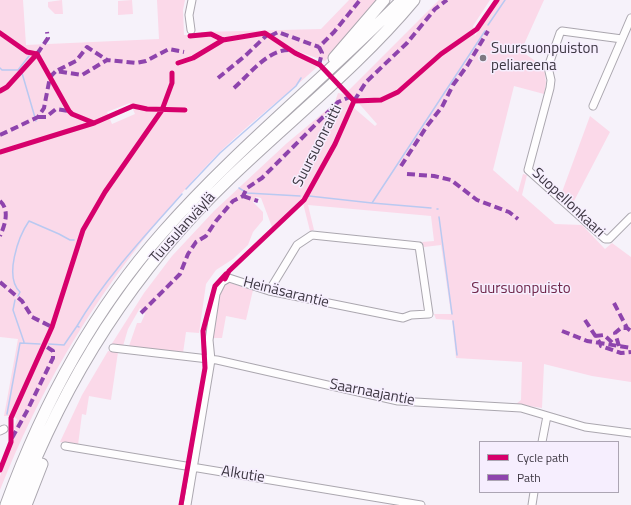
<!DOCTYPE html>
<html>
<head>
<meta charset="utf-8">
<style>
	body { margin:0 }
	#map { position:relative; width:631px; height:505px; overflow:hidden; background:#f6f2fa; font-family:"Titillium Web",sans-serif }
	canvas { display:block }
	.legend { position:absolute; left:479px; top:441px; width:140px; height:52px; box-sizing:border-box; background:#f6eefe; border:1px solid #aca5b3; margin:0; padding:5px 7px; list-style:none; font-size:12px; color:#3d3742 }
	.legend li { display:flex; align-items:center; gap:8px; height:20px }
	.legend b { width:20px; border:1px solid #aca5b3 }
</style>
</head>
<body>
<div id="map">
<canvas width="631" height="505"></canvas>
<ul class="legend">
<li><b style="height:5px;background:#d6006c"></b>Cycle path</li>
<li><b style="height:5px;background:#8e44ad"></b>Path</li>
</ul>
</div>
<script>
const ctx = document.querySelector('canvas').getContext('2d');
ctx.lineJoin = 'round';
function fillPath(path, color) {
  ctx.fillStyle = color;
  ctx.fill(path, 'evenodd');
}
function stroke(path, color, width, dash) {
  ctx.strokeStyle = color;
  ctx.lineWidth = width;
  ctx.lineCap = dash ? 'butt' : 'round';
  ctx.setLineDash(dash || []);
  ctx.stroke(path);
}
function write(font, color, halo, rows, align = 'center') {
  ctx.font = font + ' "Titillium Web",sans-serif';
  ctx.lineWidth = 3;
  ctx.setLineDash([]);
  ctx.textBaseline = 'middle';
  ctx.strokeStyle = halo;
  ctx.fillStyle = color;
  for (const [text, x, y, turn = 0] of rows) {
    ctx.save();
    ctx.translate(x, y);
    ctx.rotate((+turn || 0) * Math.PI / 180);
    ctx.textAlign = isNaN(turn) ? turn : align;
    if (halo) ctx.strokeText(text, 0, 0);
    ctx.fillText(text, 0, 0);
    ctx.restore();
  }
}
const green = new Path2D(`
	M0,0H23L26,45L159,39L157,0H185L183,10L184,35H201V32L321,29L349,0H379L347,38L325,61L297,51L294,54L317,67C287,95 253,120 224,148C198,173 174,202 151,230C86,311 38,394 0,490V476L17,431L14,428L17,419L13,417L48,342H44L10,416H4L18,339L0,337ZM130,103L135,114L112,124L107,112Z
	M62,0L63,14H55L48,7V2Z
	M132,0L133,14L118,15V1Z
	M439,0H490L473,26L475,36L499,0H544L521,51L544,67L546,83L544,94L514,86L493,170L518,192L523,174L527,175L522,195L555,224L582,225L605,249L612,243L631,257V382L592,376L544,364L542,408L516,404L521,400L522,362L456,358L452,320L436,319L434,314H451L441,245L424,247L422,242L434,241L431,216L308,205L314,230L310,231L303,203L308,198L354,108L375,126L377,124L348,91ZM435,56L438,59L402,90L401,88Z
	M338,93L344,94L349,100L350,105L329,150L303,197L272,227L261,198L256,197L253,202L263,212V220L253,232L248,245L233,259L216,270L206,284L199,333L186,332L183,353L129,346L137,323H141L145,314L140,308L128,329L123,346L111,345L144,293L172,256L214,211L287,143L329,108H339L335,102Z
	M590,116L610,132L573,203L562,192Z
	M227,282L253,290L246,320L226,316L222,338H210L221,288Z
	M108,351L118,352L111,400L89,396L86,415L82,414L78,445L60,442L82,395Z`);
const stream = new Path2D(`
	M488,25L505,0
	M0,68L2,70H18
	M18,70L29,56
	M22,73L36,121
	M239,188L247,193L300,196
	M186,189L220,153L296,86L301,78
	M309,196L372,203L485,31
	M372,203L431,208
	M437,209H438
	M439,217L452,314
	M18,296L20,292C4,277 18,237 29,221L59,234L70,240H74
	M15,300L13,310L24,342
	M453,321L457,355
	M77,326C105,278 145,236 182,194
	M49,344L64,345L77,326L79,327
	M7,414L20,343L40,344`);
const minor = new Path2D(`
	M631,18L622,39L562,31L560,33L548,67L551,80L550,88L528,170L605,239H609L631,217
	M191,30L189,15L192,0
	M593,106L622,39
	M113,348L217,360L398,401L521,408L585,427L631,433
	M0,431L4,429
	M542,442L547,416
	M65,446L421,505
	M187,505L211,360L209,340L216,294L222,282L229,278L269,291L403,318L411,315L429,314L419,246L312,235L297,245L269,291
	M532,505L534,492`);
const highway = new Path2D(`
	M334,58L384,0
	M6,505C42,406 93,311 163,232C236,149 324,79 402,0
	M17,505C63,382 134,270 229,179C290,120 359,66 414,0
	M26,505L42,464`);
const quiet = new Path2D(`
	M270,36L278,32L319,47
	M37,54L48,38L47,32
	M319,65L322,53L319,47L334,32L360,0
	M58,70L76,61L87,47L107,60
	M218,78L245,56L267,35
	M234,88C249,75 267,50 289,50
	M354,101L366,82L407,43L435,9L447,0
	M38,117H46L56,109L69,111
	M0,135L38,117L44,108L50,77L56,71L82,75L107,60L136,63L146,61L169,49L184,52
	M401,166L427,126L442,107L453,85L467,66L488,31
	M407,174L434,176L451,180L477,200L509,212L518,219
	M243,196L258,201
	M0,201C10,210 5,225 0,236
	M0,282L22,301L32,317L52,327
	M614,303L627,328L631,331
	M141,313L180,274L188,254L196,242L206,236L216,221L233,201L243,196L247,188L262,178L338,102L350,97
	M585,320L600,343L631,348
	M562,331L587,341L600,343L601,346L621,353L631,352
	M595,336L604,335L615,345
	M619,346L615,333L621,328H627
	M12,438L27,411L53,358V351L44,345`);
const cycleway = new Path2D(`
	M0,33L27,52L37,54L69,111L72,114L94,123
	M190,36L211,34L223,40L265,33L295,53L320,65L354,101
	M178,63L193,58L223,40
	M0,91L7,87L37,54
	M354,101L381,100L398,92L441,54L477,29L497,0
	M0,152L94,123L133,106L147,109L185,110
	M225,279L229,271L304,200L335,144L354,101
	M0,470L11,442V418L52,327L83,230L105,192L162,110L172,83V73
	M181,505L205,368L203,331L215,286L226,274`);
const markers = [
	[483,58,4,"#7e7882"]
];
const poiNames = [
	["Suursuonpuiston",491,49],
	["peliareena",491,66]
];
const streetNames = [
	["Suursuonraitti",318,146,-63],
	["Suopellonkaari",568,203,43],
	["Tuusulanväylä",183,228,-48],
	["Heinäsarantie",286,293,14],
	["Saarnaajantie",372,393,11],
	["Alkutie",243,475,9]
];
const parkNames = [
	["Suursuonpuisto",521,289]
];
fillPath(green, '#fbd9e9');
stroke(stream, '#b9c9f1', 1.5);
stroke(minor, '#aba7af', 9);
stroke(highway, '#aba7af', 13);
stroke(minor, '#fefdfe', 7);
stroke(highway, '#fefdfe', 11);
stroke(quiet, '#8e44ad', 4, [8, 4]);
stroke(cycleway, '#d6006c', 5);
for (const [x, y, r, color] of markers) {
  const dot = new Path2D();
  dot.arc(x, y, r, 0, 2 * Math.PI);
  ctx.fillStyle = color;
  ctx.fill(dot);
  stroke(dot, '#f6eefe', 1.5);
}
write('15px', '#3d3742', '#f6eefe', poiNames, 'left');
write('15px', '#3d3742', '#f6eefe', streetNames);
write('15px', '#70264a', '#f6eefe', parkNames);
</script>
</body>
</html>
